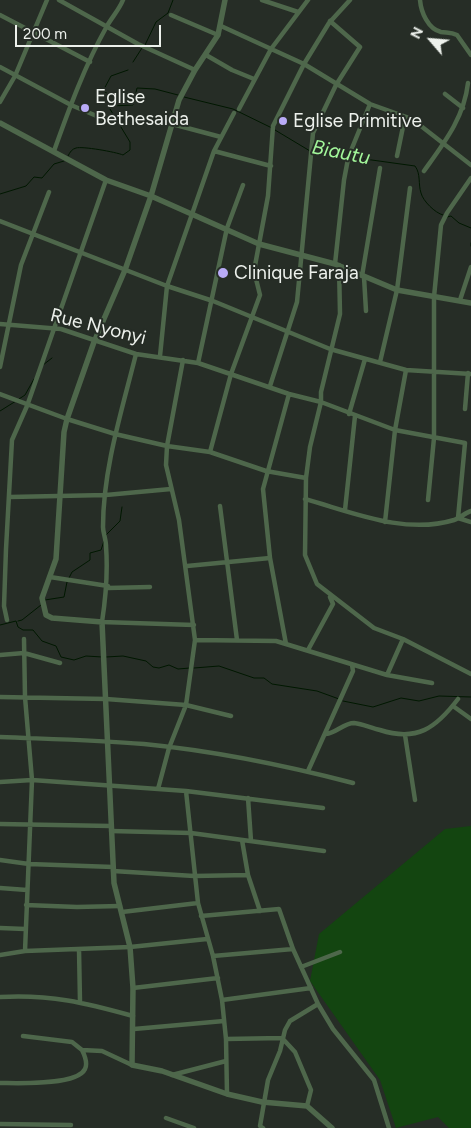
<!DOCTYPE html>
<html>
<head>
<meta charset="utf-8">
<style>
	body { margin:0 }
	#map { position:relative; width:471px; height:1128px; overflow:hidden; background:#262d26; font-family:Figtree,sans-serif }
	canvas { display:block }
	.north { position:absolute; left:406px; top:15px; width:50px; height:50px; -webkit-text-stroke:4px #262d26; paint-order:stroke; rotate:297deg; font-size:14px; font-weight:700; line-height:20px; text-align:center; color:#edf1ec }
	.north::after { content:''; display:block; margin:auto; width:18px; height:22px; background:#edf1ec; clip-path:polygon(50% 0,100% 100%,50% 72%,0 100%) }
	.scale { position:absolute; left:15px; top:25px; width:146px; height:22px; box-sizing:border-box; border:2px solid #edf1ec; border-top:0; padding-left:6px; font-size:15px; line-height:18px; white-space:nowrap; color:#edf1ec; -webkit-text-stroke:4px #262d26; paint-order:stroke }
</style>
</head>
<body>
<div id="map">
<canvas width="471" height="1128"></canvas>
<div class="north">N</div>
<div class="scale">200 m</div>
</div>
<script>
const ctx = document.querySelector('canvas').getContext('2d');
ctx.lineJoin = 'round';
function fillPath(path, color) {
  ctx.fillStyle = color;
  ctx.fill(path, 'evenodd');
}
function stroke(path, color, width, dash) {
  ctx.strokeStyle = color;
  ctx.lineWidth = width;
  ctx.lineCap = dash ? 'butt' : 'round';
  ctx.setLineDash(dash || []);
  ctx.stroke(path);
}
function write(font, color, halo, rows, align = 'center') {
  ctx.font = font + ' Figtree,sans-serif';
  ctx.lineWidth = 4;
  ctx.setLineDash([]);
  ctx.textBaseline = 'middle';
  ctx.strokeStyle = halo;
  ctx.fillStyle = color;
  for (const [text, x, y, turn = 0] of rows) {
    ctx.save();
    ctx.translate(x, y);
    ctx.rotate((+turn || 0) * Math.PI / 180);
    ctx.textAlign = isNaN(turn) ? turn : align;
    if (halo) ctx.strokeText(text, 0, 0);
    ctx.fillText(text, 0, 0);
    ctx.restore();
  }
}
const green = new Path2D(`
	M471,826V1128H449L438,1117L396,1128L380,1080L310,981L319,934L445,829Z`);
const stream = new Path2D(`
	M145,45L156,22L168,13L173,0
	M133,62L142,48
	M184,97L233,109L272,128
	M120,104L117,99L103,91L111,76L128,70
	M275,130L310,151
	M314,152L415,166C421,174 418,184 421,193C423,201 435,213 443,215
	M68,156C70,152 72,149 76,148C82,146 116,152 123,155L130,150V142L110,109V106L133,105L137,88L155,89L178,95
	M0,194L26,186L34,177L42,178L54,164L64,161
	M447,217L451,216L459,223L471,228
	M471,243V246
	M43,365L52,358
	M19,399L25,395L34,379
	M0,411L16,401
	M106,535L120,521L122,507
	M69,578L72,572L90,560V553L101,550L104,541
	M45,600L64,597L67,582
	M18,621L22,620L41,605
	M0,625L16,621L18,627L23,630H33L42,641L56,646L61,657L74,660L86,656L102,657
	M106,657L123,656L146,661L153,667L159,668L169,665L178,669L190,668
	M194,668L219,666L254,678H264L272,684L317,691L339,699
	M343,701L373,707L401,698L419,701L439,696L471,697`);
const minor = new Path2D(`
	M59,0L138,44L195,70
	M262,0L298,12
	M420,0C421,12 428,29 441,32C447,33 451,32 457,35L471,55
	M0,15L90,62
	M171,15L218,35
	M221,26L304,64L370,104L412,119L471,165
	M206,55L232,70L254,79
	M0,67L71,105L106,120
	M445,94L463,108
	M0,102L15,76L47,0
	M239,109L271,49L308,0
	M172,124L221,137
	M54,151C69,109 85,65 107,26C112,17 119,10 123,0
	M214,151L271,166
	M350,153L370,104
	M397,156L405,117
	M424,171C444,143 464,118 468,83
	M0,221L167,286L213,301L330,349L406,370L471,374
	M335,264L344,180L348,159
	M339,265L340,314L321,392V402L310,447L306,478L305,555L317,584L374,628L403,639L471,674
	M362,276L380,168
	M364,277L366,311
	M460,300L471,267
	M0,324L61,329L136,354L198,363L289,394L321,402L395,430L465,443L458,518
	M136,354C122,410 103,469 103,527C103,533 106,539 106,546C108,572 106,596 102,622L194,625
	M160,356L167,286L214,151L234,113
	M380,362L397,290L410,188
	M198,363L227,228L243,185
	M0,367L21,265L49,192
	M270,386L297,302L313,133L336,85L360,47L330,21
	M0,394L67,419L115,434L167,446L210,452L266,471L306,478
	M465,409L468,373
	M349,414L365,359
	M210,452L231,374L260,295L254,271L268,196L273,126L304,64L329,23L350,0
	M10,497L106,495L171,489
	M305,499C352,512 405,535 454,520C460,518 465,513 471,511
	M428,500L434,438V297L441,225L447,213L471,178
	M220,506L237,640
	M345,510L355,416
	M458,518L471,522
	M385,522L395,430L406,370
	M187,566L270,558
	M50,577L108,586
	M108,588L150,587
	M7,620L4,606L6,549L12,440L27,406L106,180
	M24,639L25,697L32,780L25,951
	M195,640L276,641L387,675L432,683
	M286,644L270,558L263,489L289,394
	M308,650L333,604L330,597
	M0,655L24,653L60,663
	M387,675L403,639
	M0,697L106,699L186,705L231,716
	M453,706L471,719
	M326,734C336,733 344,723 354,723C363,724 371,728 380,730C417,742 436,728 458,699
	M405,735L415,800
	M0,737C48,739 96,740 144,744C215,751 284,765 353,783
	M308,771L353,671L352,665
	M0,782L32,780L186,791L323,808
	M158,789L169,748L186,705L195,640L179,520L166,465L167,446L183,360
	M186,791L198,903L213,956L222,1000L226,1039L227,1094
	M248,798L251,841
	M0,824L111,826
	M111,831L191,833L324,851
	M242,840L248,875L260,911
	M0,860L29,864L113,867
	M113,871L194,876L248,875
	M0,888L27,890
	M26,905L77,907L120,906
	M122,912L198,903
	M201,916L279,909L293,949L318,1004L333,1029L374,1080L389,1128
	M0,928L25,929
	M79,949L80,1002
	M0,955L25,951L130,947L207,939
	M213,956L293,949
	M301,967L340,952
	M133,988L218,978
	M0,997C50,994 86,1003 133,1016
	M222,1000L311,988
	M134,1029L224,1021
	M23,1036L72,1042L82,1050L102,1051L132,1065
	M226,1039L282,1038L295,1052L311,1090L307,1106
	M172,1075L226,1061
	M0,1083C16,1083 77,1086 85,1069C88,1063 85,1056 82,1050
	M166,1118L194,1128
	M0,1124L71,1125
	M263,1128L260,1126L268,1080L280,1051L285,1030L290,1021L318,1004`);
const tertiary = new Path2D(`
	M225,0L218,35L195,70L179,100L151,196L125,270L94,342L67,419L64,432L56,559L42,598L46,615L52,618L102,622L114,883L130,947L133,988L132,1065L162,1071L227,1094L262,1102L307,1106L332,1128
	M0,123L106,180L151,196L259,244L335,264L397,290L471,303`);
const markers = [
	[85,108,5,"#b9abf7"],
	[283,121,5,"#b9abf7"],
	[223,273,6,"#b9abf7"]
];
const poiNames = [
	["Eglise",95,97],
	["Bethesaida",95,119],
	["Eglise Primitive",293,121],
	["Clinique Faraja",234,273]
];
const streetNames = [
	["Rue Nyonyi",98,327,14]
];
const waterNames = [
	["Biautu",341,153,11]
];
fillPath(green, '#134510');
stroke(stream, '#001800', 1);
stroke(minor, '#4e674b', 4.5);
stroke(tertiary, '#4e674b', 5.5);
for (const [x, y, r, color] of markers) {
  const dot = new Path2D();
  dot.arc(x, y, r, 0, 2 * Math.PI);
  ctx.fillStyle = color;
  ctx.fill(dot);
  stroke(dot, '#262d26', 2);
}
write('19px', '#edf1ec', '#262d26', poiNames, 'left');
write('19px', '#edf1ec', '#262d26', streetNames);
write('italic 20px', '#a3f89b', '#262d26', waterNames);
</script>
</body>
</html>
